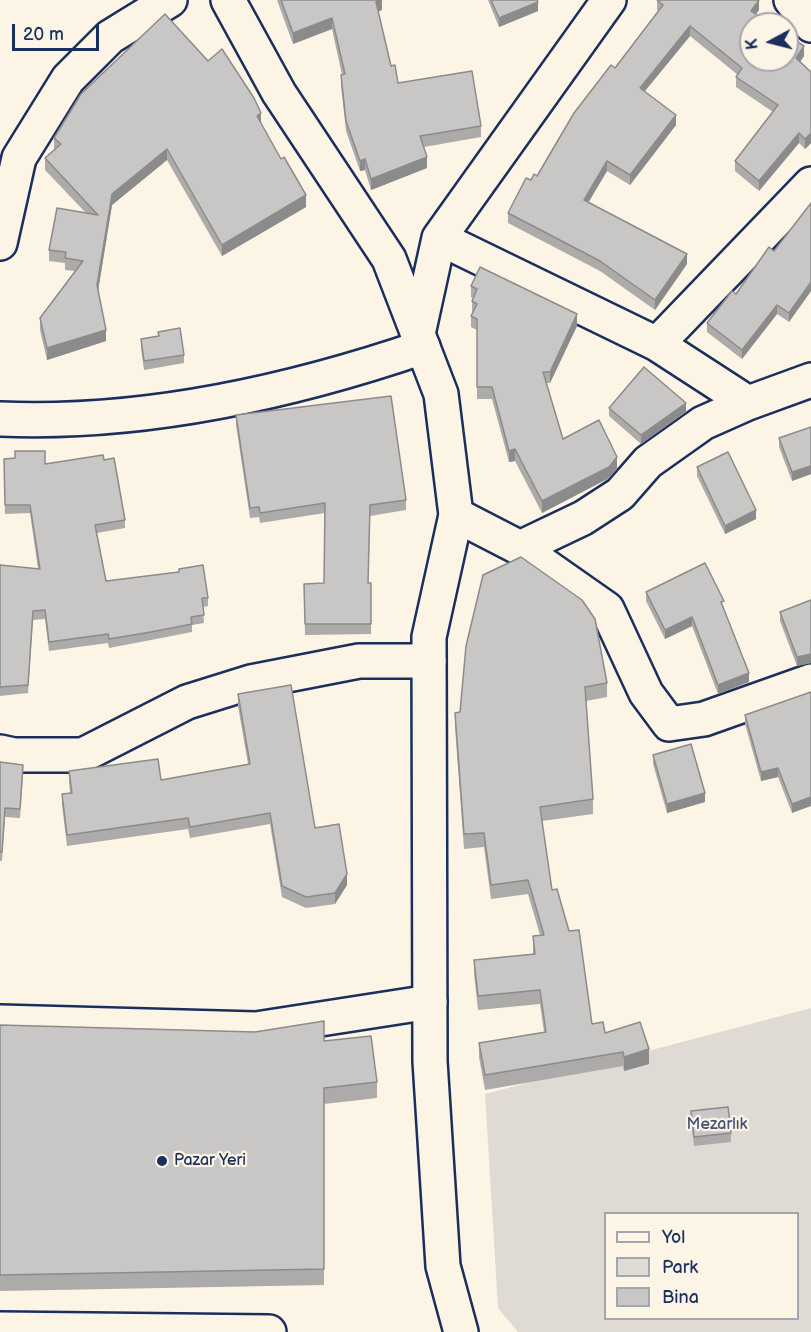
<!DOCTYPE html>
<html>
<head>
<meta charset="utf-8">
<style>
	body { margin:0 }
	#map { position:relative; width:811px; height:1332px; overflow:hidden; background:#fcf5e5; font-family:"Balsamiq Sans",sans-serif }
	canvas { display:block }
	.legend { position:absolute; left:604px; top:1212px; width:195px; height:108px; box-sizing:border-box; background:#fcf5e5; border:2px solid #a2a6af; margin:0; padding:8px 10px; list-style:none; font-size:18px; color:#1b2f5e }
	.legend li { display:flex; align-items:center; gap:12px; height:30px }
	.legend b { width:30px; border:2px solid #a2a6af }
	.north { position:absolute; left:739px; top:12px; width:60px; height:60px; box-sizing:border-box; background:#fcf5e5; border:2px solid #a2a6af; border-radius:50%; rotate:263deg; font-size:16px; font-weight:700; line-height:24px; text-align:center; color:#1b2f5e }
	.north::after { content:''; display:block; margin:auto; width:21px; height:27px; background:#1b2f5e; clip-path:polygon(50% 0,100% 100%,50% 72%,0 100%) }
	.scale { position:absolute; left:12px; top:24px; width:87px; height:27px; box-sizing:border-box; border:3px solid #1b2f5e; border-top:0; padding-left:8px; font-size:18px; line-height:21px; white-space:nowrap; color:#1b2f5e; -webkit-text-stroke:4px #fcf5e5; paint-order:stroke }
</style>
</head>
<body>
<div id="map">
<canvas width="811" height="1332"></canvas>
<ul class="legend">
<li><b style="height:8px;background:#fcf5e5"></b>Yol</li>
<li><b style="height:16px;background:#dfdbd4"></b>Park</li>
<li><b style="height:16px;background:#c8c7c6"></b>Bina</li>
</ul>
<div class="north">K</div>
<div class="scale">20 m</div>
</div>
<script>
const ctx = document.querySelector('canvas').getContext('2d');
ctx.lineJoin = 'round';
function fillPath(path, color) {
  ctx.fillStyle = color;
  ctx.fill(path, 'evenodd');
}
function stroke(path, color, width, dash) {
  ctx.strokeStyle = color;
  ctx.lineWidth = width;
  ctx.lineCap = dash ? 'butt' : 'round';
  ctx.setLineDash(dash || []);
  ctx.stroke(path);
}
function write(font, color, halo, rows, align = 'center') {
  ctx.font = font + ' "Balsamiq Sans",sans-serif';
  ctx.lineWidth = 4.5;
  ctx.setLineDash([]);
  ctx.textBaseline = 'middle';
  ctx.strokeStyle = halo;
  ctx.fillStyle = color;
  for (const [text, x, y, turn = 0] of rows) {
    ctx.save();
    ctx.translate(x, y);
    ctx.rotate((+turn || 0) * Math.PI / 180);
    ctx.textAlign = isNaN(turn) ? turn : align;
    if (halo) ctx.strokeText(text, 0, 0);
    ctx.fillText(text, 0, 0);
    ctx.restore();
  }
}
const green = new Path2D(`
	M811,1008V1332H518L498,1308L485,1094ZM606,1214H798V1318H606Z`);
const minor = new Path2D(`
	M791,0L811,25
	M439,238L657,344L748,403L811,380
	M0,243L19,158L68,79L110,37L170,0
	M418,334L439,238L609,0
	M657,344L811,184
	M0,419C143,425 288,393 423,347
	M456,515L520,548L607,609L646,693L669,724L704,719L811,681
	M520,548L583,518L620,494L648,462L703,423L748,403
	M0,752L14,755H83L187,702L251,682L359,661H429
	M0,1022L256,1029L430,1002`);
const major = new Path2D(`
	M228,0L279,93L389,259L441,394L456,515L429,637L430,1061L443,1266L461,1332
	M0,1329L269,1332`);
const wall = new Path2D(`
	M277,0H382V10L378,12L391,66L398,83L481,126V137L424,147L427,168L371,190L365,170L360,171L346,131L341,86V75H342L332,29L293,44Z
	M488,0H537L538,11L499,27Z
	M657,0L759,10L756,14L804,56L800,62L811,72V143L805,149L799,143L759,191L735,171V161L773,112L736,87V77L738,75L690,36L645,91L676,125L630,185L607,171L588,202L687,264L655,310L600,271L508,223V213L531,180L537,176L615,68L659,11L657,10Z
	M261,123L306,207L222,256L167,160L112,205L98,291L106,341L47,360L40,330V318L75,271L65,270V263L49,261V250L86,213L45,170V158L54,150V138Z
	M811,203V291L789,322L777,314L742,359L707,332V323L736,294L774,251Z
	M471,286L577,326L550,383H546L563,439L617,469L609,478L542,513L515,461L509,462L492,399H477V330L471,327V316L473,313L472,312V301L473,298L471,297Z
	M158,332L184,355V363L144,370L141,348V339L158,337Z
	M609,408L686,412L641,444L609,416Z
	M236,415L406,500V510L370,516L368,583H371V634L305,635L304,584L324,583L325,513L260,523L259,517L250,518L236,425Z
	M811,427V474L792,481L779,447V438Z
	M4,459L45,464L104,460L125,520V528L97,533L106,581L208,598V606L203,607L204,623L192,625V632L151,640L109,648L108,643L49,651L45,619L33,620L28,693L0,696V565L38,569L30,513L5,514Z
	M697,467L756,519L725,534L697,476Z
	M483,575L607,683V697L586,701L593,799V814L542,821L552,890L592,1024L649,1064L624,1071L623,1066L485,1090L479,1057V1043L544,1032L540,1004L478,1010L474,974V960L533,954V936L540,935L528,894L491,899L484,847L464,849L455,727V713L460,712Z
	M646,592L724,609L749,682L718,694L692,626L665,639L646,601Z
	M811,600V663L797,666L780,621V612Z
	M811,692L792,813L778,777L761,781L745,724V715Z
	M238,694L347,885L335,904L306,908L282,897L270,824L190,838L188,829L67,846L62,805V794L70,793L69,782V771L161,780L248,764L238,706Z
	M653,755L705,802L667,813L653,764Z
	M0,762L23,774L20,818L5,817L2,861H0Z
	M0,1025L324,1041L377,1082V1098L324,1104V1285L0,1291Z
	M691,1111L731,1133V1142L694,1146L691,1120Z`);
const shadedWall = new Path2D(`
	M380,0H382V10L376,12V2Z
	M759,0V10L751,21V11Z
	M538,2V11L499,27V18Z
	M332,18V29L293,44V33Z
	M690,26V36L640,97V88Z
	M804,46V56L796,68V58Z
	M261,113V125L257,116Z
	M676,115V125L630,185V175Z
	M799,133V143L759,191V181Z
	M811,133V143L805,149V139Z
	M167,149V160L112,205L97,297V285L112,194Z
	M427,157V168L371,190V179Z
	M365,159V170L360,171V161Z
	M607,161V171L584,210V200Z
	M306,195V207L222,256V245Z
	M687,254V264L655,310V300Z
	M811,282V291L789,322V313Z
	M777,305V314L742,359V350Z
	M577,314V326L550,383V372Z
	M106,330V341L47,360V348Z
	M686,403V412L641,444V435Z
	M515,449V461L509,462V451Z
	M617,457V469L609,478L542,513V501Z
	M811,466V474L792,481V472Z
	M756,510V519L725,534V526Z
	M692,617V626L665,639V630Z
	M811,654V663L797,666V657Z
	M749,673V682L718,694V685Z
	M778,768V777L761,781V772Z
	M705,793V802L667,813V804Z
	M811,797V806L792,813V804Z
	M347,874V885L335,904V893Z
	M649,1049V1064L624,1071V1057Z`);
const building = new Path2D(`
	M281,0H380L376,2L391,66L395,65L398,83L472,71L481,126L420,136L427,157L371,179L365,159L360,161L346,121L341,75L345,74L332,18L293,33Z
	M491,0H537L538,2L499,18Z
	M657,0H759L751,11L770,24H751V60H787V35L804,46L796,58L811,72V133L805,139L799,133L759,181L735,161L778,105L736,77L742,68L690,26L640,88L676,115L630,175L607,161L584,200L687,254L655,300L600,261L508,213L526,178L531,180L534,174L537,176L574,113L611,65L615,68L663,5Z
	M165,14L208,61L222,49L254,98L261,113L257,116L281,159L284,157L306,195L222,245L167,149L112,194L97,285L106,330L47,348L40,318L83,261L65,258L66,252L49,250L57,208L98,215L45,158L61,144L54,138L81,94Z
	M811,203V282L789,313L777,305L742,350L707,323L732,291L736,294L769,247L774,251Z
	M480,267L577,314L550,372H543L563,439L599,420L617,457L609,467L542,501L515,449L509,451L492,387H477V319L471,316L477,304L472,301L477,289L471,286Z
	M180,328L184,355L144,361L141,339L159,336L158,332Z
	M644,367L686,403L641,435L609,408Z
	M391,396L406,500L370,505L368,583H371V624H305L304,584L324,583L325,503L260,513L259,507L250,508L236,415Z
	M811,427V466L792,472L779,438Z
	M15,451H45V464L103,455L104,460L114,458L125,520L95,525L106,581L179,572V569L203,565L208,598H202L204,615L191,617L192,624L151,632L109,639L108,634L49,642L45,610L33,611L28,685L0,687V565L40,569L30,505H5L4,459L15,458Z
	M728,452L756,510L725,526L697,467Z
	M521,557L582,600L595,619L607,683L585,687L593,799L540,807L552,890L557,889L569,931L579,930L592,1024L603,1022L605,1033L640,1022L649,1049L624,1057L623,1052L485,1075L479,1043L546,1032L540,990L478,996L474,960L535,954L533,936L544,935L528,880L491,885L484,833L464,834L455,713L460,712L466,646L483,575Z
	M705,563L724,601L721,602L749,673L718,685L692,617L665,630L646,592Z
	M811,600V654L797,657L780,612Z
	M291,685L315,828L339,824L347,874L335,893L306,897L282,886L270,813L190,827L188,818L67,835L62,794L72,793L69,771L158,759L161,780L250,764L238,694Z
	M811,692V797L792,804L778,768L761,772L745,715Z
	M691,744L705,793L667,804L653,755Z
	M0,762L23,765L20,809L5,808L2,852H0Z
	M324,1021V1041L371,1036L377,1082L324,1088V1269L0,1275V1025L255,1032Z
	M728,1107L731,1133L694,1137L691,1111Z`);
const markers = [
	[162,1161,6,"#1b2f5e"]
];
const parkNames = [
	["Mezarlık",717,1125]
];
const poiNames = [
	["Pazar Yeri",174,1161]
];
fillPath(green, '#dfdbd4');
stroke(minor, '#1b2f5e', 38);
stroke(major, '#1b2f5e', 38);
stroke(minor, '#fcf5e5', 33);
stroke(major, '#fcf5e5', 33);
fillPath(wall, '#acabaa');
fillPath(shadedWall, '#8c8b8b');
fillPath(building, '#c8c7c6');
stroke(building, '#8c8b8b', 1.5);
for (const [x, y, r, color] of markers) {
  const dot = new Path2D();
  dot.arc(x, y, r, 0, 2 * Math.PI);
  ctx.fillStyle = color;
  ctx.fill(dot);
  stroke(dot, '#fcf5e5', 2);
}
write('16px', '#425176', '#fcf5e5', parkNames);
write('16px', '#1b2f5e', '#fcf5e5', poiNames, 'left');
</script>
</body>
</html>
